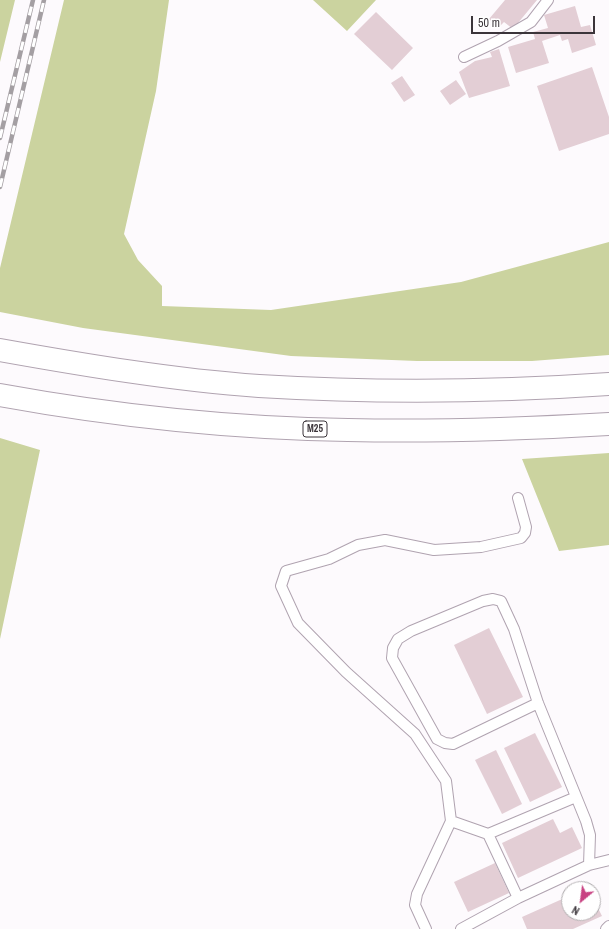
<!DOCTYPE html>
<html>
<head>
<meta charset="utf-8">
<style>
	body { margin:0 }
	#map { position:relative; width:609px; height:929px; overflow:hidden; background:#fdfafd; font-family:"Archivo Narrow",sans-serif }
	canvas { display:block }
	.north { position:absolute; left:561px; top:881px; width:40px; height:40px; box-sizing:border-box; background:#fff; border:1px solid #b1aeb0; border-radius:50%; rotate:209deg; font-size:11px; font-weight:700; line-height:16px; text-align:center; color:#3b353a }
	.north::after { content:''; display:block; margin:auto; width:14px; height:18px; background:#c84282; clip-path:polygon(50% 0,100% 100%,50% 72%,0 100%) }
	.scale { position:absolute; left:471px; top:16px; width:124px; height:18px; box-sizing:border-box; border:2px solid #3b353a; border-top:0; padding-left:5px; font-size:12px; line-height:14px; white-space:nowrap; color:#3b353a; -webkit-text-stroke:3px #fff; paint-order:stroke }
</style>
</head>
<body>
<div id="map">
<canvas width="609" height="929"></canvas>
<div class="north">N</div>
<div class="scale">50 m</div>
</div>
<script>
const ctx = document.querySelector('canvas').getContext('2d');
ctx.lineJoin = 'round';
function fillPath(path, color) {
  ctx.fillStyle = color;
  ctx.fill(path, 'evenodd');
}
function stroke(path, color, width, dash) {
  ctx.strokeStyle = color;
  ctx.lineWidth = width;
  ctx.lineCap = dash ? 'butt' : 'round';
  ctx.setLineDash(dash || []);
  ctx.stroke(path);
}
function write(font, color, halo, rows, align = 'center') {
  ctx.font = font + ' "Archivo Narrow",sans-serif';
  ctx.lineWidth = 3;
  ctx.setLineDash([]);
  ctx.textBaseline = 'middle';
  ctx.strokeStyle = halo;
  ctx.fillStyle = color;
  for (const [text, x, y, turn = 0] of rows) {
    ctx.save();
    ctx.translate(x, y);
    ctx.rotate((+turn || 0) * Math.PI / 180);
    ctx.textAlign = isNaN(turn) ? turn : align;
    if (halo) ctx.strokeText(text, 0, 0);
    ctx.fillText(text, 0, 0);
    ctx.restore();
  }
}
const green = new Path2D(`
	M0,0H15L0,62Z
	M64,0H169L156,91L124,234L138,260L162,286V306L271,310L461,282L609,242V355L532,361H417L291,356L83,328L0,312V268Z
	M313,0H376L347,31Z
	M0,438L40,450L0,639Z
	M609,453V545L559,551L522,459Z`);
const building = new Path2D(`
	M505,0H537L513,29L504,22L499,27L489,19Z
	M575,6L581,27L590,25L596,45L572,53L568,39L562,41L560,35L542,41L549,63L516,73L508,47L535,39L533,32L548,28L544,15Z
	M376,12L413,48L392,70L354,34Z
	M499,49L510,86L469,98L459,72L475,61L492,57L490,52Z
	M592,67L609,117V134L559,151L537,86Z
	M402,76L415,95L404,102L391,83Z
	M456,80L466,94L450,105L440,91Z
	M489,628L523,697L487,714L454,645Z
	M535,733L562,787L530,802L504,748Z
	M496,750L522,804L502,814L475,760Z
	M553,819L560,833L572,827L582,848L518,878L502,843Z
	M495,863L509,893L468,912L454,882Z
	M569,896V913H593V903L595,902L602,916L573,929H527L522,917Z`);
const service = new Path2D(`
	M464,57L498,41L531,22L548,0
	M538,703L453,744L445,743L437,739L392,658L393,648L398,639L411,631L483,601L493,599L501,601L514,629L538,703L586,821L590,835L589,865
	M451,821L488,834L576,797
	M488,834L518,898
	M426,929L415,905L417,894L451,821L446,781L415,734L346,672L298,623L281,586L286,571L329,559L358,545L385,540L434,550L481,547L521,538L525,533L526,527L518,498
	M461,929L518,898L589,865L609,860
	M606,929L609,926`);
const motorway = new Path2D(`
	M0,350C84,365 174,380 259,386C375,393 493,392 609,384
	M0,395C115,416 231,428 348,430C435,432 522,429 609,424`);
const rail = new Path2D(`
	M0,138L33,0
	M0,187L44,0`);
const shields = [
	[315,429,24]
];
const shieldNames = [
	["M25",315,429]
];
fillPath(green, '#cbd39f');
fillPath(building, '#e3ced5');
stroke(service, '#b0a3b0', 12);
stroke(motorway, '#b0a3b0', 24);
stroke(service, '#fff', 10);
stroke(motorway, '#fff', 22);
stroke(rail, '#a49fa3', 4.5);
stroke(rail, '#fff', 3, [9]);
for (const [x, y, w] of shields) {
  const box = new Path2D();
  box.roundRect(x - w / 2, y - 8, w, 16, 3);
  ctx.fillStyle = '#fff';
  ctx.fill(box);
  stroke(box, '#3b353a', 1);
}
write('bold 10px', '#3b353a', null, shieldNames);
</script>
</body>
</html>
